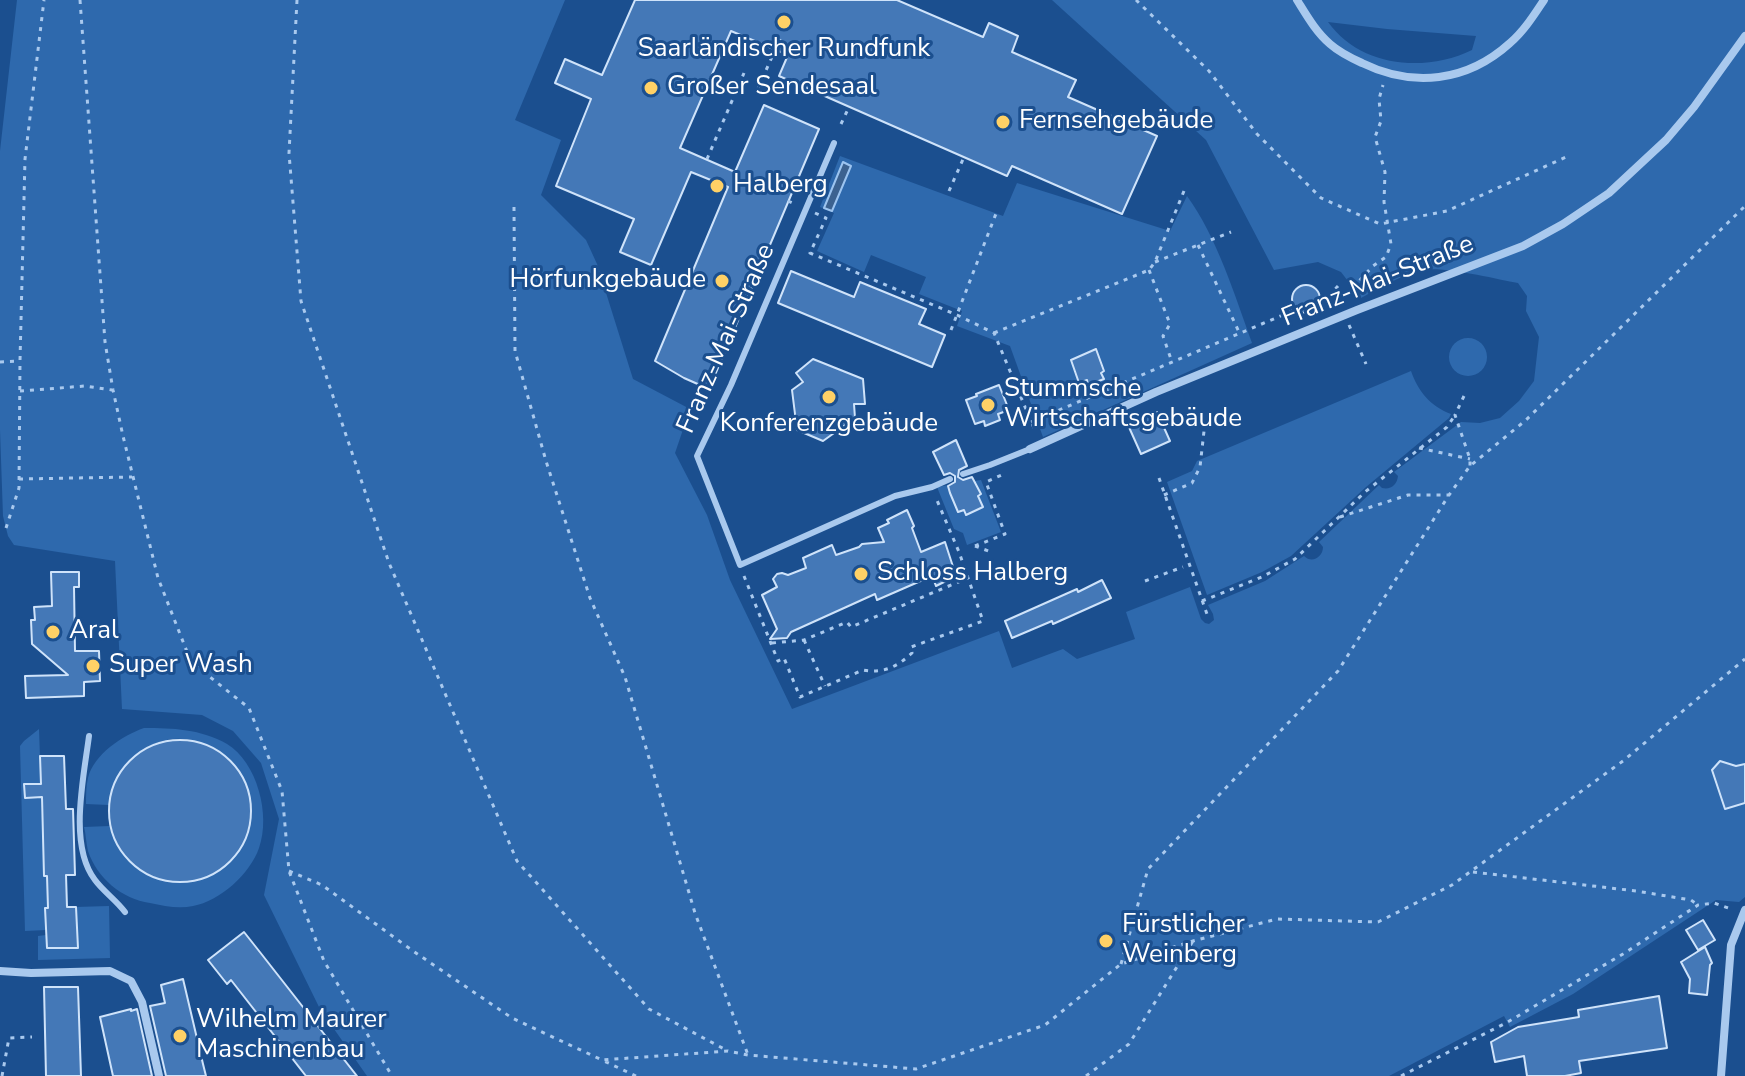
<!DOCTYPE html>
<html>
<head>
<meta charset="utf-8">
<style>
	body { margin:0 }
	canvas { display:block; background:#1b4f8f }
</style>
</head>
<body>
<canvas width="1745" height="1076"></canvas>
<script>
const ctx = document.querySelector('canvas').getContext('2d');
ctx.lineJoin = 'round';
function fillPath(path, color) {
  ctx.fillStyle = color;
  ctx.fill(path, 'evenodd');
}
function stroke(path, color, width, dash) {
  ctx.strokeStyle = color;
  ctx.lineWidth = width;
  ctx.lineCap = dash ? 'butt' : 'round';
  ctx.setLineDash(dash || []);
  ctx.stroke(path);
}
function write(font, color, halo, rows, align = 'center') {
  ctx.font = font + ' "Nunito Sans",sans-serif';
  ctx.lineWidth = 6;
  ctx.setLineDash([]);
  ctx.textBaseline = 'middle';
  ctx.strokeStyle = halo;
  ctx.fillStyle = color;
  for (const [text, x, y, turn = 0] of rows) {
    ctx.save();
    ctx.translate(x, y);
    ctx.rotate((+turn || 0) * Math.PI / 180);
    ctx.textAlign = isNaN(turn) ? turn : align;
    if (halo) ctx.strokeText(text, 0, 0);
    ctx.fillText(text, 0, 0);
    ctx.restore();
  }
}
const green = new Path2D(`
	M17,0H565L515,120L561,140L541,195L586,240L597,264L633,379L690,409L675,453L707,515L730,580L792,709L999,631L1012,668L1063,649L1077,659L1135,639L1126,612L1190,587L1201,619L1205,623L1209,624L1214,620L1213,614L1208,605L1265,581L1304,556C1312,564 1323,557 1323,547L1319,542L1379,485L1382,488C1391,490 1397,485 1398,476L1394,472L1461,422L1480,423L1500,418L1519,401L1534,381L1539,337L1526,311L1527,296L1518,283C1496,279 1443,266 1424,270C1402,274 1380,288 1361,298L1341,272L1318,262L1274,270L1206,140L1052,0H1745V897L1739,902L1716,900L1573,994L1510,1027L1504,1016L1389,1076H367L320,1009L264,895L279,819L261,763L233,731L202,715L122,709L115,561L14,545L8,536L3,516L0,430V151ZM1328,22L1387,29L1476,36L1472,50C1425,73 1360,67 1328,22Z
	M840,156L1003,216L1017,183L1170,231L1187,196C1217,237 1235,296 1252,343L1043,437L1010,346L957,326L962,311L919,294L926,277L871,255L864,272L817,251L834,213L820,207Z
	M1449 357a19 19 0 1 1 38 0a19 19 0 1 1-38 0Z
	M1411,371C1418,391 1430,406 1451,414L1449,418L1366,487L1291,556L1262,572L1207,595L1167,482L1192,471L1197,461Z
	M981,480L1001,532L967,545L963,533L954,529L937,487Z
	M144,728C172,728 201,729 227,744C257,762 271,815 259,848C250,874 220,901 193,906C179,909 164,906 150,903C122,899 97,878 88,851C86,843 86,834 84,827L110,826C140,925 281,878 245,782C236,761 217,747 195,741C152,729 115,765 109,805L86,804C86,795 86,786 88,778C94,754 122,736 144,728Z
	M39,729L44,875L47,876L48,908H45L46,930L25,931L20,746L24,741Z
	M109,906L110,958L38,960V936L46,935L47,948L77,947L76,907Z`);
const water = new Path2D(`
	M843,162L851,166L832,211L824,208Z`);
const building = new Path2D(`
	M635,0H897L983,37L989,23L1018,36L1012,52L1076,80L1068,97L1157,136L1122,214L1012,166L1007,176L779,76L788,55L731,31L680,148L735,172L764,105L819,129L709,389L684,378L655,361L728,187L691,172L651,265L620,252L634,219L556,186L591,99L555,83L565,59L602,75Z
	M791,271L854,297L860,282L926,309L919,324L945,335L932,367L778,303Z
	M1292 299a14 14 0 1 1 28 0a14 14 0 1 1-28 0Z
	M1096,349L1104,371L1101,373L1104,379L1088,385L1087,380L1079,383L1071,360Z
	M813,359L863,379L865,404H854L855,418L823,441L797,430L792,390L803,382L796,373Z
	M999,385L1009,410L998,414L1000,420L985,426L984,421L975,424L966,400L977,396L976,394Z
	M1157,412L1170,441L1141,454L1128,425Z
	M956,440L967,466L959,470L958,477L963,480L972,477L981,494L978,496L983,507L966,515L964,510L958,512L950,493L948,486L955,482V476L950,473L944,475L933,452Z
	M907,510L914,526L912,528L921,552L945,542L956,576L936,586L932,576L877,600L875,594L791,632L787,638L770,639L777,629L762,595L777,587L773,579L777,574L782,573L788,575L806,568L803,558L832,545L836,555L859,547L862,544L884,542L878,528L889,523L887,520Z
	M51,572H79V587H74L75,651H99L100,681L84,682V696L26,698L25,676L68,675L32,644L31,620H35L34,607L52,606Z
	M1102,580L1111,598L1053,624L1052,621L1012,638L1005,621L1077,589L1078,592Z
	M109 811a71 71 0 1 1 142 0a71 71 0 1 1-142 0Z
	M40,756H64L66,809H73L75,875H66L67,907H76L78,948H47L45,908H48L47,876H44L42,797L25,798L24,784H41Z
	M1720,761L1736,766L1745,764V803L1725,809L1712,770Z
	M1703,920L1715,940L1698,950L1686,930Z
	M244,932L263,956L357,1076H306L231,980L227,984L208,960Z
	M1705,947L1712,963L1710,965L1707,995L1689,993L1690,979L1681,962Z
	M183,979L203,1064L206,1076H166L150,1006L165,1003L161,985Z
	M44,987H78L81,1076H46Z
	M1659,996L1667,1048L1579,1061L1581,1073L1565,1076H1527L1524,1056L1495,1062L1491,1042L1518,1027L1579,1017L1578,1010Z
	M131,1009V1011L137,1009L152,1076H113L100,1017Z`);
const path = new Path2D(`
	M80,0L105,342L113,390L123,436L158,578L191,662L249,708L282,791L289,871L324,961L392,1076
	M297,0L289,153L301,301L389,563L517,861L649,1009L728,1051
	M1136,0L1209,71L1257,134L1321,198L1380,224L1447,211L1566,157
	M758,88L781,37
	M841,124L849,107
	M707,159L744,73
	M949,191L964,157
	M788,201L797,205
	M514,207L515,351L546,461L590,598L625,677L695,913L748,1055
	M815,213L826,218L810,253L957,315L994,333L1036,433
	M1198,245L1239,332
	M1155,262L1231,232
	M1149,270L1170,324L1163,336L1172,362
	M1346,295L1373,266L1386,257L1391,244L1384,202L1385,172L1375,137L1381,121L1379,99L1383,85
	M1326,299L1336,306
	M1320,300L1326,299L1338,286
	M1349,325L1366,364
	M951,330L997,211
	M994,333L1149,270L1155,262L1186,186
	M0,362L20,361
	M20,391L85,386L112,390
	M1464,396L1455,415L1470,459V466
	M1031,422L1297,309
	M1419,448L1470,459
	M1159,478L1208,617
	M19,479L132,477
	M1164,495L1192,483L1200,467L1204,431
	M1340,517L1408,495H1449
	M6,528L19,488L20,361L25,159L44,0
	M975,546L1005,534L986,482L1004,474
	M975,546L991,552
	M744,576L778,661L784,658L800,697L863,670C884,674 898,666 912,653L911,647L983,621L959,552L936,498
	M1145,581L1183,567
	M1202,601L1262,577L1295,559L1365,492L1447,427L1455,415
	M804,640L825,686
	M772,643L804,640L847,622L851,627L968,578
	M289,871L322,885L413,951L512,1018L602,1060
	M1473,872L1636,891L1691,900L1698,905
	M1121,964L1148,869L1338,671L1449,495L1470,466L1526,420L1745,206
	M2,1076L9,1038L32,1037
	M636,1076L602,1060L728,1051L748,1055L916,1069L1045,1025L1121,964L1193,941L1277,919L1378,922L1452,885L1623,761L1745,659
	M1086,1076L1129,1044L1193,941
	M1401,1076L1506,1023L1623,954L1698,905L1714,903L1731,909`);
const service = new Path2D(`
	M834,143L731,385L697,456L740,565L895,496L932,487L950,479
	M963,474L990,465L1030,449
	M89,736C84,776 68,845 95,880C103,891 116,900 125,912`);
const minor = new Path2D(`
	M1297,0C1307,16 1316,32 1330,44C1339,52 1351,58 1362,63C1413,88 1467,82 1510,43C1524,31 1534,15 1544,0
	M1030,449L1156,392L1357,310L1523,246L1563,224L1609,193L1666,140L1694,107L1745,36
	M0,971L31,973L110,971L131,981L142,1002L159,1076
	M1721,1076L1731,945L1745,910`);
const markers = [
	[784,22,8,"#ffd166"],
	[651,88,8,"#ffd166"],
	[1003,122,8,"#ffd166"],
	[717,186,8,"#ffd166"],
	[722,281,8,"#ffd166"],
	[829,397,8,"#ffd166"],
	[988,405,8,"#ffd166"],
	[861,574,8,"#ffd166"],
	[53,632,8,"#ffd166"],
	[93,666,8,"#ffd166"],
	[1106,941,8,"#ffd166"],
	[180,1036,8,"#ffd166"]
];
const poiNames = [
	["Saarländischer Rundfunk",784,50,"center"],
	["Großer Sendesaal",667,88],
	["Fernsehgebäude",1019,122],
	["Halberg",733,186],
	["Hörfunkgebäude",706,281,"right"],
	["Stummsche",1004,390],
	["Wirtschaftsgebäude",1004,420],
	["Konferenzgebäude",829,425,"center"],
	["Schloss Halberg",877,574],
	["Aral",69,632],
	["Super Wash",109,666],
	["Fürstlicher",1122,926],
	["Weinberg",1122,956],
	["Wilhelm Maurer",196,1021],
	["Maschinenbau",196,1051]
];
const streetNames = [
	["Franz-Mai-Straße",1378,282,-22],
	["Franz-Mai-Straße",727,339,-66]
];
fillPath(green, '#2e69ad');
fillPath(water, '#3c6290');
stroke(water, '#9cc4f0', 2);
fillPath(building, '#4478b7');
stroke(building, '#cfe3fa', 2);
stroke(path, '#a9c9ee', 3, [4, 6]);
stroke(service, '#a9c9ee', 6);
stroke(minor, '#a9c9ee', 8);
for (const [x, y, r, color] of markers) {
  const dot = new Path2D();
  dot.arc(x, y, r, 0, 2 * Math.PI);
  ctx.fillStyle = color;
  ctx.fill(dot);
  stroke(dot, '#1b4f8f', 3);
}
write('26px', '#fff', '#1b4f8f', poiNames, 'left');
write('26px', '#fff', '#1b4f8f', streetNames);
</script>
</body>
</html>
